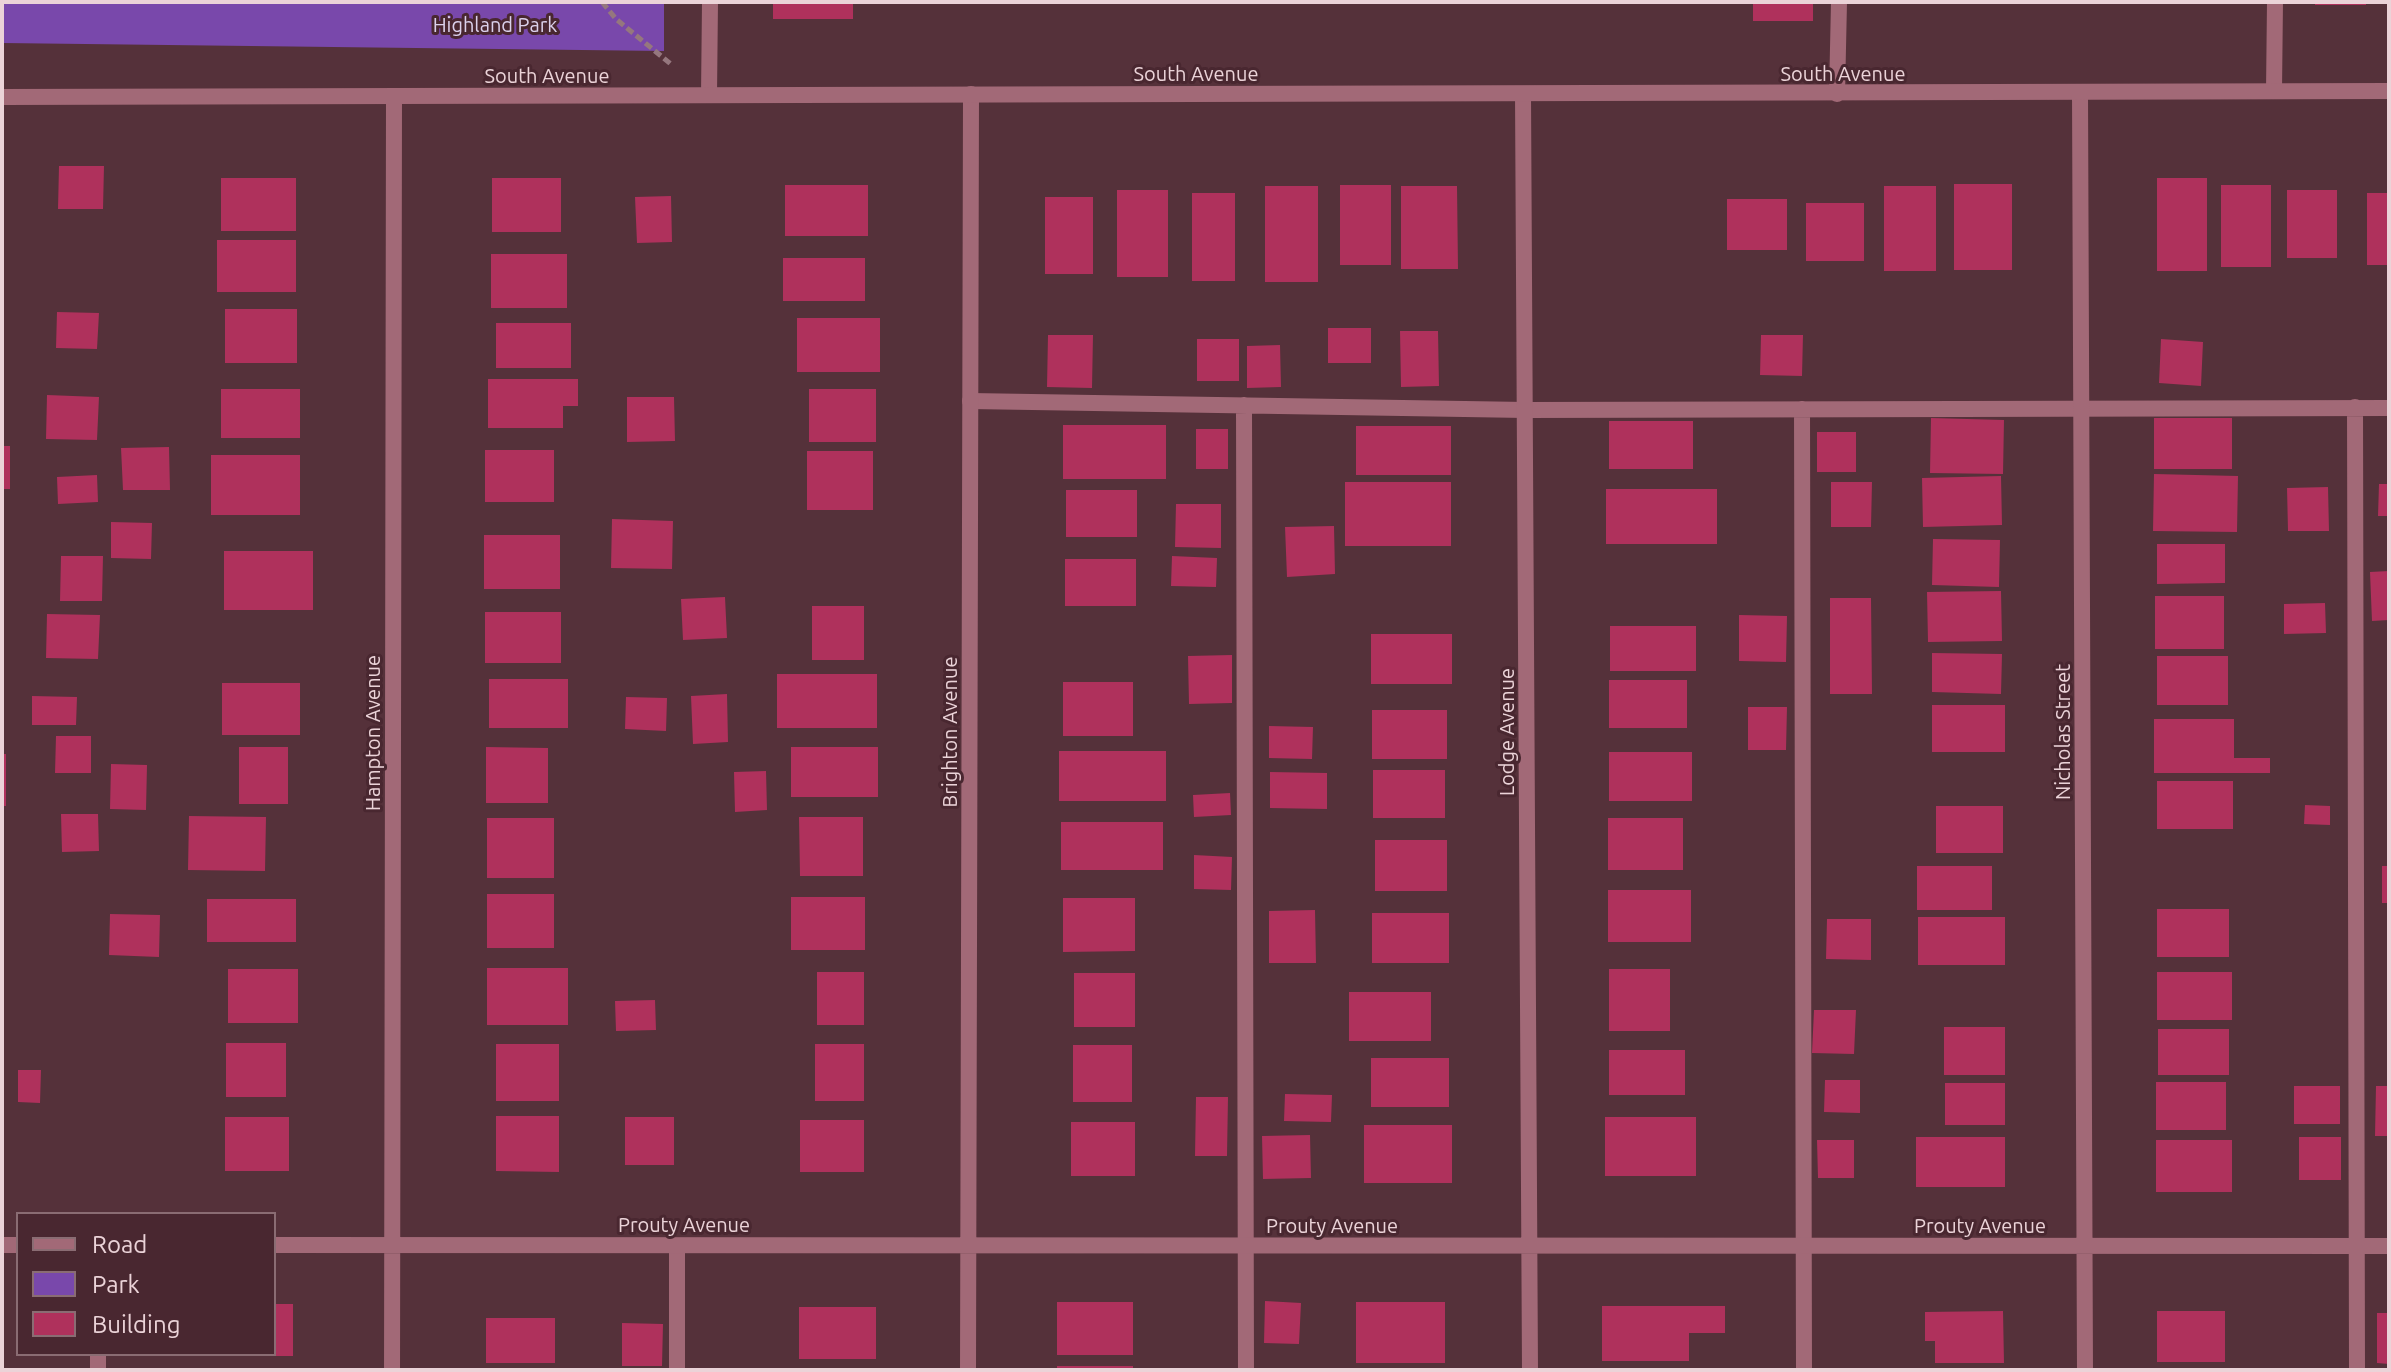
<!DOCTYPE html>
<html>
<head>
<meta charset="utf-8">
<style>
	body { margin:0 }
	#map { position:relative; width:2391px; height:1372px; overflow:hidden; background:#55313a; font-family:Ubuntu,sans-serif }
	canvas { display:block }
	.frame { position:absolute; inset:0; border:4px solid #ebd3d8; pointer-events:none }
	.legend { position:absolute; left:16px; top:1212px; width:260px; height:144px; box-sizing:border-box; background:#492730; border:2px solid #8a6c73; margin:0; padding:10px 14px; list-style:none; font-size:24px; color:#ebd3d8 }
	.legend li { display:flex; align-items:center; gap:16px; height:40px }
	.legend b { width:40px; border:2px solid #8a6c73 }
</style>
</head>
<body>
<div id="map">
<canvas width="2391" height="1372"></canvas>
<div class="frame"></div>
<ul class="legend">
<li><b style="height:10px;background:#a26977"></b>Road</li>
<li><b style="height:22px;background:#7948ab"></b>Park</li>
<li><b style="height:22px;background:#af315c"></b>Building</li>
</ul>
</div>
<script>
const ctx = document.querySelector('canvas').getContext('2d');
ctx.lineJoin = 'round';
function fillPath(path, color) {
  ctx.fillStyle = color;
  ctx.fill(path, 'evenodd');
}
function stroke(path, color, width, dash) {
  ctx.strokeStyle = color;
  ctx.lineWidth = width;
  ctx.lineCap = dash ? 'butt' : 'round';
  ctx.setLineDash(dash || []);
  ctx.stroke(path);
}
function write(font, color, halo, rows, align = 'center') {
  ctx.font = font + ' Ubuntu,sans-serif';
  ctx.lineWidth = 6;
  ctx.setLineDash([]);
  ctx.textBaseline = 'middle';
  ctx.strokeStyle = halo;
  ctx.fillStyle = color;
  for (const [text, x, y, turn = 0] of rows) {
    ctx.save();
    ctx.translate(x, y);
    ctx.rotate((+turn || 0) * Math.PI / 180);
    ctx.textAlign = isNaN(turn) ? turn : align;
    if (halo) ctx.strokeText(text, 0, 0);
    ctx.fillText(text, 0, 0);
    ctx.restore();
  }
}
const green = new Path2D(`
	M2,2H664V51L2,43Z`);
const building = new Path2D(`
	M773,2H853V19H773Z
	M1753,2H1813V21H1753Z
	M2315,2H2366V5H2315Z
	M59,166H104L103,209H58Z
	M221,178H296V231H221Z
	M492,178H561V232H492Z
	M2157,178H2207V271H2157Z
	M1954,184H2012V270H1954Z
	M785,185H868V236H785Z
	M1340,185H1391V265H1340Z
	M2221,185H2271V267H2221Z
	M1265,186H1318V282H1265Z
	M1401,186H1457L1458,269H1401Z
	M1884,186H1936V271H1884Z
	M1117,190H1168V277H1117Z
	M2287,190H2337V258H2287Z
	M1192,193H1235V281H1192Z
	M2367,193H2389V265H2367Z
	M671,196L672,242L637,243L635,197Z
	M1045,197H1093V274H1045Z
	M1727,199H1787V250H1727Z
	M1806,203H1864V261H1806Z
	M217,240H296V292H217Z
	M491,254H567V308H491Z
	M783,258H865V301H783Z
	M225,309H297V363H225Z
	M57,312L99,313L97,349L56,348Z
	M797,318H880V372H797Z
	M496,323H571V368H496Z
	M1328,328H1371V363H1328Z
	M1400,331H1438L1439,386L1401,387Z
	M1048,335H1093L1092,388L1047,387Z
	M1761,335H1803L1802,376L1760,375Z
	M1197,339H1239V381H1197Z
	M2161,339L2203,342L2201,386L2159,383Z
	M1280,345L1281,387L1247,388V346Z
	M488,379H578V406H563V428H488Z
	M221,389H300V438H221Z
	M809,389H876V442H809Z
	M47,395L99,397L97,440L46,439Z
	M627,397H674L675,441L627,442Z
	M1931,418L2004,420L2003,474L1930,473Z
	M2154,418H2232V469H2154Z
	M1609,421H1693V469H1609Z
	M1063,425H1166V479H1063Z
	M1356,426H1451V475H1356Z
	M1196,429H1228V469H1196Z
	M1817,432H1856V472H1817Z
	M2,446H10V489H2Z
	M169,447L170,490H123L121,448Z
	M485,450H554V502H485Z
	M807,451H873V510H807Z
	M211,455H300V515H211Z
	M2154,474L2238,476L2237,532L2153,531Z
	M97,475L98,502L58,504L57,477Z
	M2001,476L2002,525L1923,527L1922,478Z
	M1345,482H1451V546H1345Z
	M1831,482H1872L1871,527H1831Z
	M2379,484H2389V516H2378Z
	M2328,487L2329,531H2288L2287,488Z
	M1606,489H1717V544H1606Z
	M1066,490H1137V537H1066Z
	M1176,504H1221V548L1175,547Z
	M612,519L673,521L672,569L611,568Z
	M111,522L152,523L151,559L111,558Z
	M1334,526L1335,574L1287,577L1285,527Z
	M484,535H560V589H484Z
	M1933,539L2000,540L1999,587L1932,585Z
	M2157,544H2225V583L2157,584Z
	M224,551H313V610H224Z
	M61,556H103L102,601H60Z
	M1172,556L1217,558L1216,587L1171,586Z
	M1065,559H1136V606H1065Z
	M2389,571V620L2372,621L2370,572Z
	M2001,591L2002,641L1928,642L1927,592Z
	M2155,596H2224V649H2155Z
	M725,597L727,638L683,640L681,599Z
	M1830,598H1871L1872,694H1830Z
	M2325,603L2326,633L2284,634V604Z
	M812,606H864V660H812Z
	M485,612H561V663H485Z
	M47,614L100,615L98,659L46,658Z
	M1739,615L1787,616L1786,662L1739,661Z
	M1610,626H1696V671H1610Z
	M1371,634H1452V684H1371Z
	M1932,653L2002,654L2001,694L1932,692Z
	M1232,655V703L1189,704L1188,656Z
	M2157,656H2228V705H2157Z
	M777,674H877V728H777Z
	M489,679H568V728H489Z
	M1609,680H1687V728H1609Z
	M1063,682H1133V736H1063Z
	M222,683H300V735H222Z
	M727,694L728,742L693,744L691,696Z
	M32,696L77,697L76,725H32Z
	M626,697L667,698L666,731L625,729Z
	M1932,705H2005V752H1932Z
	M1748,707H1787L1786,750H1748Z
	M1372,710H1447V759H1372Z
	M2154,719H2234V758H2270V773H2154Z
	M1269,726L1313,727L1312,759L1269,758Z
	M56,736H91V773H55Z
	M239,747H288V804H239Z
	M486,747L548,748V803H486Z
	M791,747H878V797H791Z
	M1059,751H1166V801H1059Z
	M1609,752H1692V801H1609Z
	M2,754H6V806H2Z
	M111,764L147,765L146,810L110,809Z
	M1373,770H1445V818H1373Z
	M766,771L767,810L735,812L734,772Z
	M1270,772L1327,773V809L1270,808Z
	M2157,781H2233V829H2157Z
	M1230,793L1231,815L1194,817L1193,795Z
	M2305,805L2330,806V825L2304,824Z
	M1936,806H2003V853H1936Z
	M61,814H98L99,851L62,852Z
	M189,816L266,817L265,871L188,870Z
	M799,817H863V876H800Z
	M487,818H554V878H487Z
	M1608,818H1683V870H1608Z
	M1061,822H1163V870H1061Z
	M1375,840H1447V891H1375Z
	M1194,855L1232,857L1231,890L1194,889Z
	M1917,866H1992V910H1917Z
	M2382,866H2389V903H2382Z
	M1608,890H1691V942H1608Z
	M487,894H554V948H487Z
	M791,897H865V950H791Z
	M1063,898H1135V951L1063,952Z
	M207,899H296V942H207Z
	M2157,909H2229V957H2157Z
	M1315,910L1316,963H1269V911Z
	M1372,913H1449V963H1372Z
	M110,914L160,915L159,957L109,955Z
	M1918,917H2005V965H1918Z
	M1827,919H1871V960L1826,959Z
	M487,968H568V1025H487Z
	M228,969H298V1023H228Z
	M1609,969H1670V1031H1609Z
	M817,972H864V1025H817Z
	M2157,972H2232V1020H2157Z
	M1074,973H1135V1027H1074Z
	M1349,992H1431V1041H1349Z
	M655,1000L656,1030L616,1031L615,1001Z
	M1814,1010H1856L1854,1054L1812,1053Z
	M1944,1027H2005V1075H1944Z
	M2158,1029H2229V1075H2158Z
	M226,1043H286V1097H226Z
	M496,1044H559V1101H496Z
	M815,1044H864V1101H815Z
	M1073,1045H1132V1102H1073Z
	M1609,1050H1685V1095H1609Z
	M1371,1058H1449V1107H1371Z
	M18,1070H41L40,1103L18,1102Z
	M1825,1080H1860V1113L1824,1112Z
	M2156,1082H2226V1130H2156Z
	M1945,1083H2005V1125H1945Z
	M2294,1086H2340V1124H2294Z
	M2376,1086H2389V1136H2375Z
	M1285,1094L1332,1095L1331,1122L1284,1121Z
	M1196,1097H1228L1227,1156H1195Z
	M496,1116H559V1172L496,1171Z
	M225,1117H289V1171H225Z
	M625,1117H674V1165H625Z
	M1605,1117H1696V1176H1605Z
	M800,1120H864V1172H800Z
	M1071,1122H1135V1176H1071Z
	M1364,1125H1452V1183H1364Z
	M1310,1135L1311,1178L1263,1179L1262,1136Z
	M1916,1137H2005V1187H1916Z
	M2299,1137H2341V1180H2299Z
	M1817,1140H1854V1178H1818Z
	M2156,1140H2232V1192H2156Z
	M1265,1301L1301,1303L1299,1344L1264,1343Z
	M1057,1302H1133V1355H1057Z
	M1356,1302H1445V1363H1356Z
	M274,1304H293V1356H274Z
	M1602,1306H1725V1333H1689V1361H1602Z
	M799,1307H876V1359H799Z
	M2003,1311L2004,1363H1935V1341H1925V1312Z
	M2157,1311H2225V1362H2157Z
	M2377,1313H2389V1364L2377,1363Z
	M486,1318H555V1363H486Z
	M622,1323L663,1324L662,1366H622Z
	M1057,1366H1133V1370H1057Z`);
const path = new Path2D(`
	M602,2L616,19L672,65`);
const service = new Path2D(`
	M970,401L1526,410L2389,408
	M1244,405L1246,1370
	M2355,407L2357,1370
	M1802,409L1804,1370
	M98,1354V1370
	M677,1370V1246`);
const minor = new Path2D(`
	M2274,91L2275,2
	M2080,93L2085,1370
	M1523,94L1530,1370
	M1837,94L1839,2
	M709,95L710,2
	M2,1245H18
	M274,1245L2389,1246
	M392,1370L394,96
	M968,1370L971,94`);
const tertiary = new Path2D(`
	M2,97L2389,91`);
const parkNames = [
	["Highland Park",495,25]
];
const streetNames = [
	["South Avenue",1196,74],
	["South Avenue",1843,74],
	["South Avenue",547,76],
	["Brighton Avenue",950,732,-90],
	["Lodge Avenue",1507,732,-90],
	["Nicholas Street",2063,732,-90],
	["Hampton Avenue",373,733,-90],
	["Prouty Avenue",684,1225],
	["Prouty Avenue",1332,1226],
	["Prouty Avenue",1980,1226]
];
fillPath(green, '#7948ab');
fillPath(building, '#af315c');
stroke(path, '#95777e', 5, [8, 4]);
stroke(service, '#a26977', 16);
stroke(minor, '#a26977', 16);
stroke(tertiary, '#a26977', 16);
write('20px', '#dbd0eb', '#492730', parkNames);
write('20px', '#ebd3d8', '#492730', streetNames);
</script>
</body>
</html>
